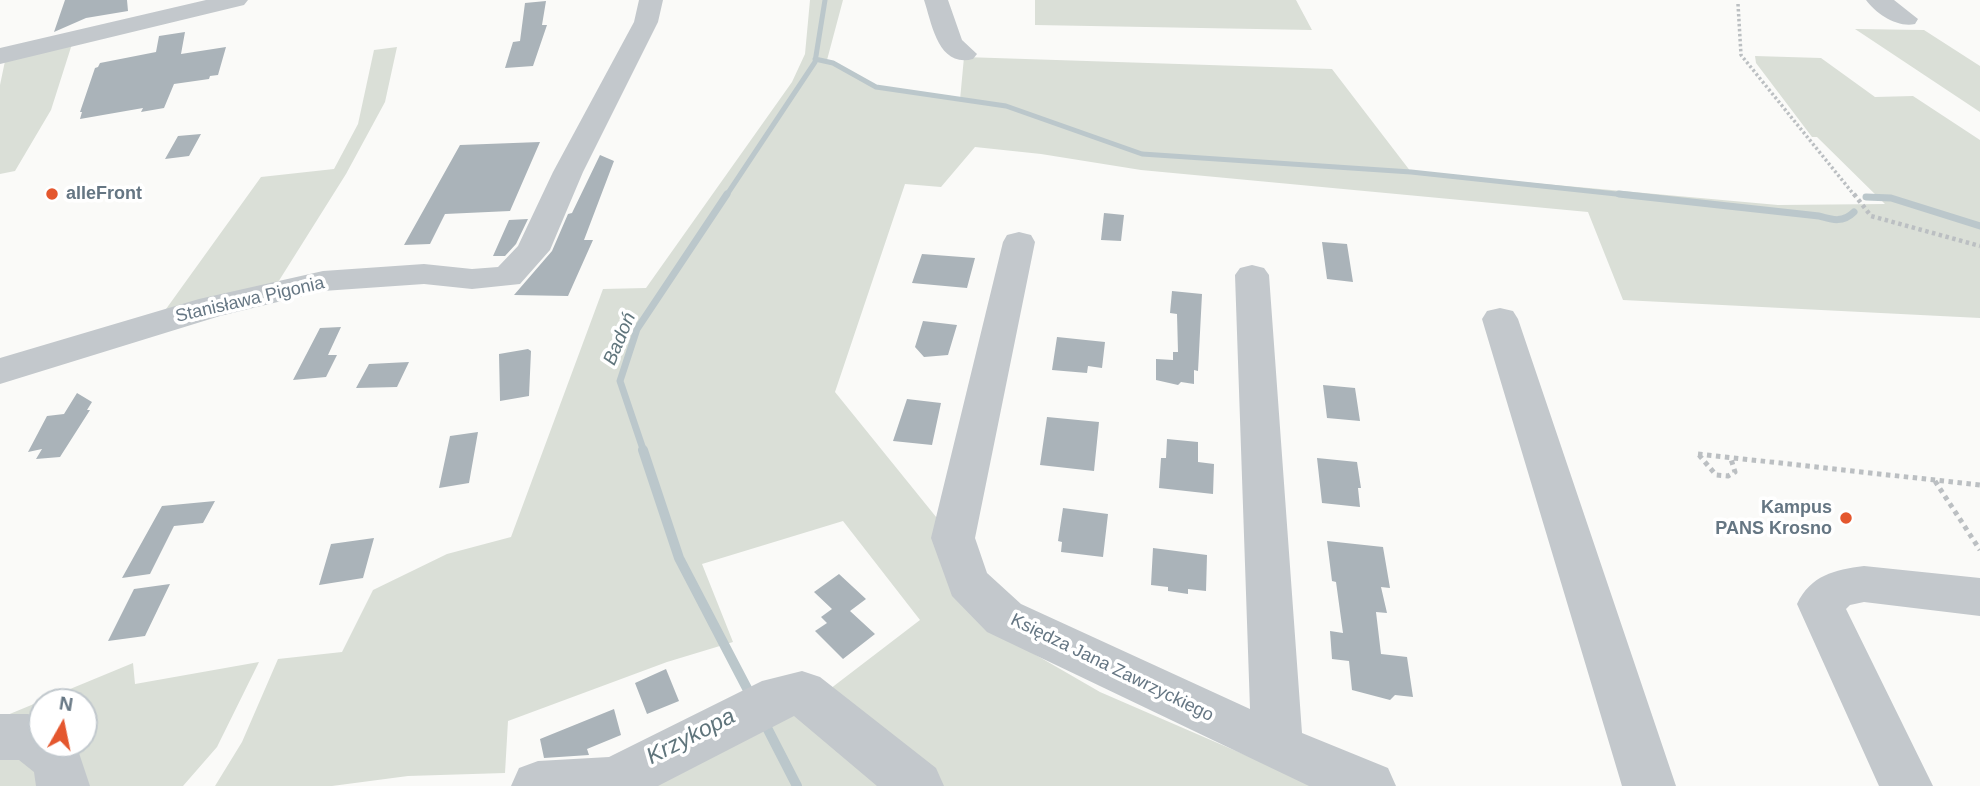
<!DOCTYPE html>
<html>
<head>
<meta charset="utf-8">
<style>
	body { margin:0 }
	#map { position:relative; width:1980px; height:786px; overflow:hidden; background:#fafaf8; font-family:Arial,sans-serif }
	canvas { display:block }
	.north { position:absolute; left:28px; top:688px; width:70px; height:70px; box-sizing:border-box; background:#fff; border:2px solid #c1c8cd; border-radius:50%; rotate:9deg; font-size:19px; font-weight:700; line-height:28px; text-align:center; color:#657683 }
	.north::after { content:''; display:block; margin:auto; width:24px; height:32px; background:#e4572e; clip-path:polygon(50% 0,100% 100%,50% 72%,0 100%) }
</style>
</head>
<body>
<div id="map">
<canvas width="1980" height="786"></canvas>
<div class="north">N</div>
</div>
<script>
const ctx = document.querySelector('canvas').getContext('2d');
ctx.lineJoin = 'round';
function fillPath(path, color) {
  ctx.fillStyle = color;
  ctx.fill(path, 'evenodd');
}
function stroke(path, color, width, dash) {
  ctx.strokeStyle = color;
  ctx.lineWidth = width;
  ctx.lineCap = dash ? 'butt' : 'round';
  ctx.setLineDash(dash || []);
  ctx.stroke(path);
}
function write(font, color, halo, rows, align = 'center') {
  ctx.font = font + ' Arial,sans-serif';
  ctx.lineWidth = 7;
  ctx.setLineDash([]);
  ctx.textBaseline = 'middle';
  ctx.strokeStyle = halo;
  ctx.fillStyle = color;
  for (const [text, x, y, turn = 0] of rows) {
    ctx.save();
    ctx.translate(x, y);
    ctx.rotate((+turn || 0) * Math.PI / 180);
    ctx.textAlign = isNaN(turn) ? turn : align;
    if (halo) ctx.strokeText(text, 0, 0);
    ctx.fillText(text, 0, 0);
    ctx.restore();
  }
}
const green = new Path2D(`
	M810,0H843L827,60L876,87L960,100L964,57L1332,69L1411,172L1778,205L1885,204L1817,137H1812L1756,63L1755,56L1821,58L1875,97L1913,96L1980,140V318L1623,300L1588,212L1141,170L1041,154L975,147L941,187L905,184L835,392L945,528L1029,651L1100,692L1243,754L1331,786H937L826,692L920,620L843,521L702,564L733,642L667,662L508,721L505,773L408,776L332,786H215L242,742L278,659L342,652L373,590L447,554L511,537L603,289L646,288L792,82L805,54Z
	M1035,0H1296L1312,30L1035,25Z
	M1855,29L1924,30L1980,66V112Z
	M72,44L51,110L15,171L0,174V85L5,61Z
	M397,47L385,102L346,174L275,287L161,316L261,177L334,169L358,124L374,50Z
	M259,662L217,747L183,786H0V718L133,663L135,684ZM42,702H84V744H42Z
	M793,706L892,786H639Z`);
const streamFar2 = new Path2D(`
	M815,59L833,63L876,87L1006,106L1142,154L1411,172L1635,196
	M726,196L815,62L825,0`);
const streamFar1 = new Path2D(`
	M1619,194L1819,216C1833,220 1843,223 1854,212
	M1866,197L1891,198L1980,226
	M644,452L620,381L637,329L727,194`);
const stream = new Path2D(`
	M643,450L679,558L751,696
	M763,720L797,786`);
const building = new Path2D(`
	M65,0H127L128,11L86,18L54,32Z
	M546,1L542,25H547L533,66L505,68L513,42L520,41L525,3Z
	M185,32L181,54L226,47L218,75L210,76L209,79L174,84L164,108L141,112L143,108L80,119L82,112H80L95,68L98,67L100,63L156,52L159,36Z
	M201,134L189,156L165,159L178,136Z
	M540,142L510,211L445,214L430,244L404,245L460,145Z
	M600,155L614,161L584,240H593L568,296L514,295L552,251L568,214L572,213Z
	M1104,213L1124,215L1121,241L1101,240Z
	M528,219L516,244L505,256H493L509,220Z
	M1322,242L1347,244L1353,282L1327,279Z
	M922,254L975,258L967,288L912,283Z
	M1172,291L1202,294L1198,371L1194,370V384L1181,382L1178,385L1156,380V359L1173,360V352H1178L1177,314L1170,313Z
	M923,321L957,325L948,355L924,357L915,347Z
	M341,327L328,355H337L326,377L293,380L320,328Z
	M1057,337L1105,342L1102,368L1088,366L1087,373L1052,370Z
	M528,349L531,351L529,396L500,401L499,354Z
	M409,362L397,387L356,388L369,364Z
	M1323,385L1355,388L1360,421L1327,418Z
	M77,393L92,402L87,410H90L60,457L36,459L42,449L28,452L47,416L64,414Z
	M907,399L941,403L932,445L893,441Z
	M1047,417L1099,422L1094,471L1040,465Z
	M478,432L469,483L439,488L450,436Z
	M1167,439L1198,442V462L1214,464L1213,494L1159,488L1161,458H1166Z
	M1317,458L1357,462L1361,488H1358L1360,507L1322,503Z
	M215,501L203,523L174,526L150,574L122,578L162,506Z
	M1063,508L1108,514L1103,557L1061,552L1062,542L1058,541Z
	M374,538L363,578L319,585L331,544Z
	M1327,541L1383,547L1390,588L1381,587L1387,613L1376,612L1381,654L1407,657L1413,697L1395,695L1390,700L1352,690L1349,661L1332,659L1330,631L1343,633L1336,582L1332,581Z
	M1153,548L1207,555L1206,591L1188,589V594L1168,591V587L1151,585Z
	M839,574L866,599L850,611L875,634L843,659L815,631L827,623L821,617L832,609L814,592Z
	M170,584L145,636L108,641L134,589Z
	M666,669L679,701L647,714L635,683Z
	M614,709L621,735L587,749L589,755L544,758L540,739Z`);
const pathFar2 = new Path2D(`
	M1738,4L1741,55L1855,196`);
const pathFar1 = new Path2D(`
	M1854,194L1871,216L1980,246`);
const path = new Path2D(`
	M1698,454L1980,485
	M1699,455L1716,475L1728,476L1735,472L1731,459
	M1935,481L1980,550`);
const minor = new Path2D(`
	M206,0H248L244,5L0,64V48Z
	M639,0H663L658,22L583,172L550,250L520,284L472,289L424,284L323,291L220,316L0,384V358L199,299L323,271L424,264L472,269L498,267L518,246L553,172L634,22Z
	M924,0H948L962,40L977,54L973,59C938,68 932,24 924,0Z
	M1866,0H1894L1918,19L1915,24C1898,28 1876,14 1866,0Z
	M1019,232L1031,235L1035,242L975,538L987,573L1021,604L1250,709L1235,275L1240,268L1252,265L1264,268L1269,275L1302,733L1388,768L1396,786H1309L987,632L952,596L931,538L1003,242L1007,235Z
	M1500,308L1513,311L1518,319L1676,786H1622L1482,319L1487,311Z
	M1864,566L1980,578V616L1864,602L1850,605L1846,609L1933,786H1879L1797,604C1811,575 1834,570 1864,566Z
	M802,671L820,677L936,768L944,786H877L794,716L658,786H511L519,768L538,761L609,757L762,681Z
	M0,714H28L42,719V744H76L90,786H36L34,772L19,760H0Z`);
const markers = [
	[52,194,7,"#e4572e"],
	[1846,518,7,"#e4572e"]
];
const poiNames = [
	["alleFront",66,194],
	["Kampus",1832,508,"right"],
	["PANS Krosno",1832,529,"right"]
];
const streetNames = [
	["Stanisława Pigonia",250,300,-13],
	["Księdza Jana Zawrzyckiego",1112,668,26]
];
const waterNames = [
	["Badoń",620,339,-67]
];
const nearWaternames = [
	["Krzykopa",691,737,-27]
];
fillPath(green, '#dadfd7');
stroke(streamFar2, '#bbc7cb', 5);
stroke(streamFar1, '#bbc7cb', 7);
stroke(stream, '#bbc7cb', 10);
fillPath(building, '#aab3b9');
stroke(pathFar2, '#bbbfc2', 3.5, [2.5, 2.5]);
stroke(pathFar1, '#bbbfc2', 4.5, [3.5, 3.5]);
stroke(path, '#bbbfc2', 5, [4.5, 4.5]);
fillPath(minor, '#c3c8cc');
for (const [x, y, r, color] of markers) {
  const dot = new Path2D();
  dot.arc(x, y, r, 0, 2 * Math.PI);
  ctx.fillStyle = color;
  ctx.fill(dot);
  stroke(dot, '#fff', 2.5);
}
write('bold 18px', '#657683', '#fff', poiNames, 'left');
write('18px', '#657683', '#fff', streetNames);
write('italic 19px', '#60757c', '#fff', waterNames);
write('italic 23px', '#60757c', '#fff', nearWaternames);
</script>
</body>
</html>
